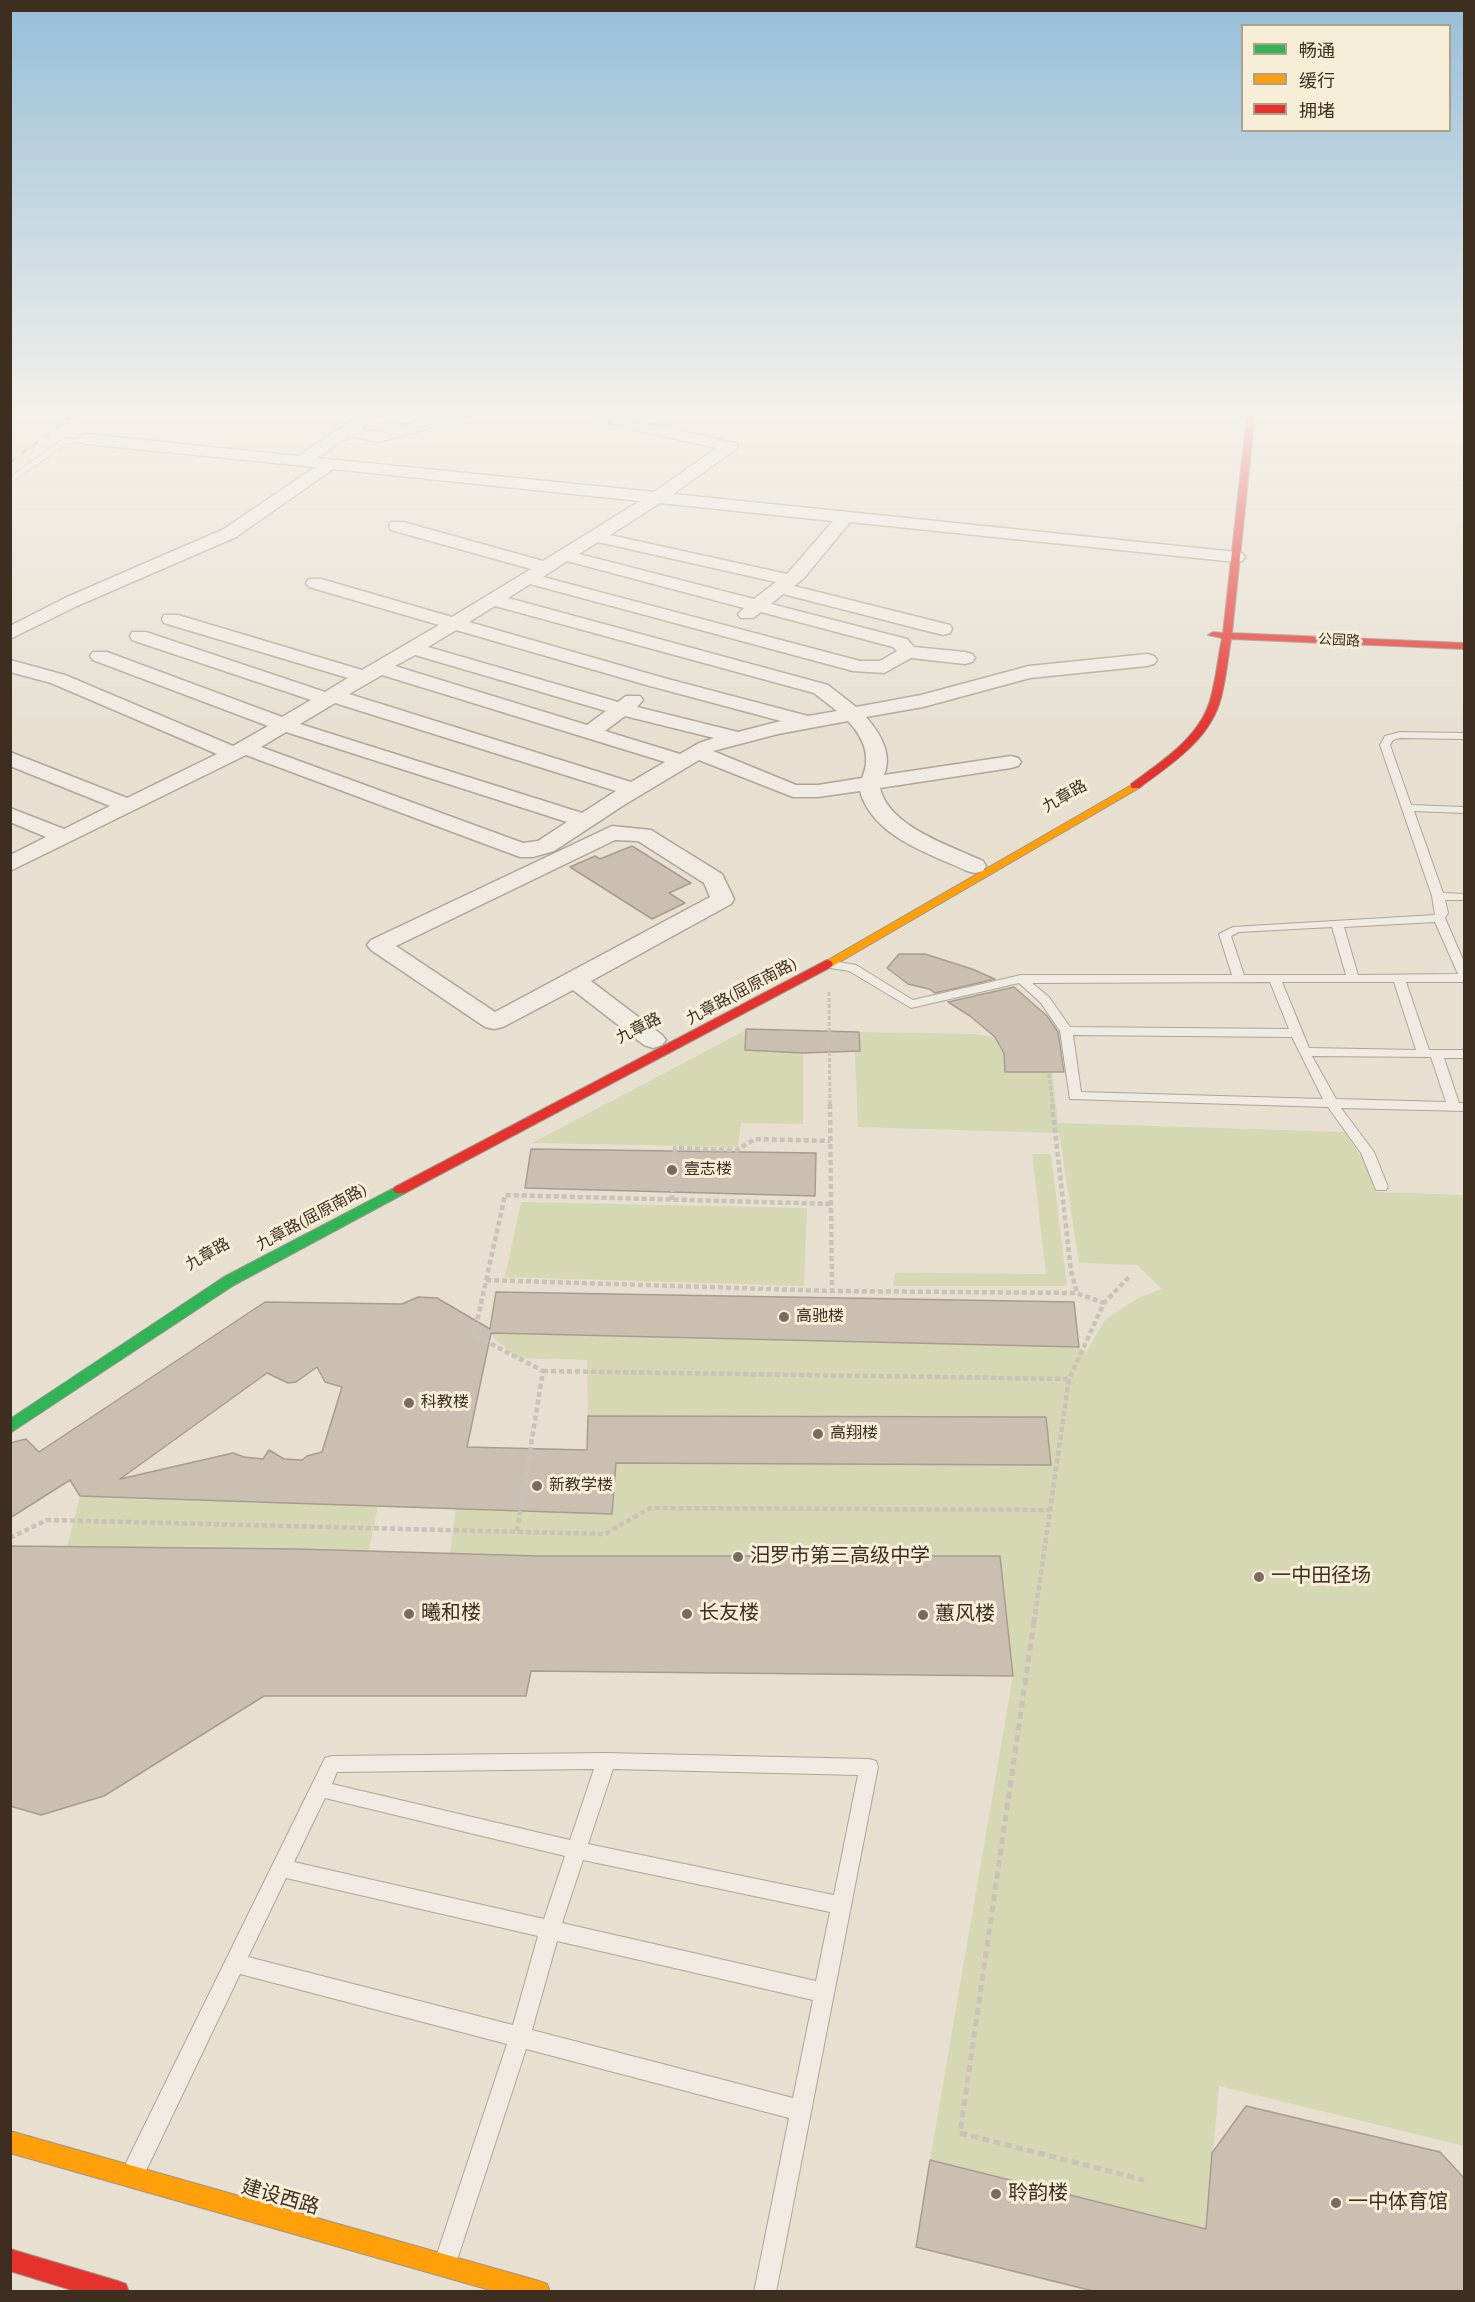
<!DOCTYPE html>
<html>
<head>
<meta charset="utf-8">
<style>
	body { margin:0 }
	#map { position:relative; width:1475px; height:2302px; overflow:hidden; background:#e7e0d1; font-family:"Source Serif 4","Noto Sans SC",serif }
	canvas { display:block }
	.frame { position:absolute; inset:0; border:12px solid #3d2e20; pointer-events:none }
	.legend { position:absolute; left:1241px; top:24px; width:210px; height:108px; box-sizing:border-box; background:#f7eed8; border:2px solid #ada18e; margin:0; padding:8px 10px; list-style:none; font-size:18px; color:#3d2e20 }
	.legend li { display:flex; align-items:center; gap:12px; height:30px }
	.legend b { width:30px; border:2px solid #ada18e }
</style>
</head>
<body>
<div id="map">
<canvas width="1475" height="2302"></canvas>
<div class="frame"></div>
<ul class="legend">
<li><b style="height:8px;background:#30b455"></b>畅通</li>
<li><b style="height:8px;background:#ff9f0a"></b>缓行</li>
<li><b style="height:8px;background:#e5322d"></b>拥堵</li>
</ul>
</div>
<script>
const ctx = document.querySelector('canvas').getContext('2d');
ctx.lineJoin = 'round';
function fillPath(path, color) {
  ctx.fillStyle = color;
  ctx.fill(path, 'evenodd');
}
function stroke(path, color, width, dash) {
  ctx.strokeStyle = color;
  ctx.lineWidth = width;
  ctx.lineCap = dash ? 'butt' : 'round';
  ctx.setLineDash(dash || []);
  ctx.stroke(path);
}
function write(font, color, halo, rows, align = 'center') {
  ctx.font = font + ' "Source Serif 4","Noto Sans SC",serif';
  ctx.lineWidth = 6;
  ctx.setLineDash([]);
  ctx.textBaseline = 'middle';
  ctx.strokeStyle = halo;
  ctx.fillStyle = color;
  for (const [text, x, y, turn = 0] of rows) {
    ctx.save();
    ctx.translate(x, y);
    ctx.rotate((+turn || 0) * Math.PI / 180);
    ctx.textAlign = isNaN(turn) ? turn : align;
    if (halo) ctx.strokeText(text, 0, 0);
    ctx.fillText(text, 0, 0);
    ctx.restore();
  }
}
const green = new Path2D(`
	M748,1029L803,1053V1124L741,1123L738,1147L532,1143Z
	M854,1032L974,1034L995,1037L1004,1053L1005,1072H1052L1058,1123L1345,1132L1364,1162L1376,1192L1464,1195V2146L1219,2086L1206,2229L930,2160L1013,1676L1000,1556H539L450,1553L456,1508L612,1514L616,1463L1051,1465L1046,1418L588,1416L587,1360L517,1358L489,1333L1079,1347L1086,1352L1105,1320L1140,1297L1162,1289L1137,1265L1079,1263L1059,1133L858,1127Z
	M1032,1154H1051L1067,1286H893L895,1273L1046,1274Z
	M521,1202L807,1208L804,1286L505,1277Z
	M80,1496L378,1505L369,1551L67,1546Z`);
const building = new Path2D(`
	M632,846L691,883L669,893L685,903L652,919L570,867L595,856L600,859Z
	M899,954H925L972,969L995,979L935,993L929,989L908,984L887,968Z
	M1014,987L1047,1016L1058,1032L1064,1072H1005L1004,1053L995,1037L970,1016L948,1002Z
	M746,1029L859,1032L860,1051L803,1053L745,1050Z
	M531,1149L816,1153L815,1196L525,1188Z
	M496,1292L1074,1302L1079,1347L491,1333L467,1447L587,1450L588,1416L1046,1417L1051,1465L616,1463L612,1514L80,1496L70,1480L10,1518V1443L26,1439L39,1452L265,1302L402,1304L418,1297L437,1298L490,1329ZM317,1367L325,1382L342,1387L322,1452L307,1456L302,1460L284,1459L269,1450L263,1459L244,1457L233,1453L120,1479L267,1373L288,1383L296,1382Z
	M10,1546L297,1549L539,1556H1000L1013,1676L531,1671L526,1696H264L104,1796L41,1815L10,1806Z
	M1246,2106L1440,2152L1464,2178V2292H1097L916,2247L930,2160L1206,2229L1212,2153Z`);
const pathFar2 = new Path2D(`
	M829,992L830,1106
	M1049,1074L1053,1106`);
const pathFar1 = new Path2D(`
	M830,1104L832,1291
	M1052,1104L1071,1271L1077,1293
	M672,1200L675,1148L737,1150L755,1139L830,1141
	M486,1280L832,1291L1077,1293L1104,1303
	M543,1371L1069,1379
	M517,1531L543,1371L474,1335L505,1195L832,1204
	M10,1538L47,1520L605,1534L650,1508L1050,1510
	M1034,1622L1069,1379L1104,1303L1130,1276`);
const path = new Path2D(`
	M1034,1621L960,2133L1144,2180`);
const lane = new Path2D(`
	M86,437H89V441L68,443L10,483V477L63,439Z
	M1400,732L1464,733V739L1400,738L1393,740L1390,745L1411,805L1464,807V813L1414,811L1443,893L1464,894V900H1445L1448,913L1445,918L1464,962V982H1406L1429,1050H1464V1058H1444L1459,1103H1464V1111L1341,1108L1374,1152L1388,1187L1386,1190H1376L1361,1153L1328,1107L1070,1099L1060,1031L1041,1003L1019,983L911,1008L849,971L824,967L822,964L828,960L856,965L913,1000L1021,975H1232L1219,934L1233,927L1435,915L1432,896L1380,745L1385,736ZM1435,922L1458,974L1358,975L1344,927ZM1332,927L1346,975H1244L1231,936L1239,932ZM1270,982L1289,1029L1070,1027L1049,997L1032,983ZM1282,982H1394L1416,1050L1309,1048ZM1073,1035L1292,1037L1323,1099L1081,1092ZM1312,1056L1431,1057L1446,1102L1336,1099Z
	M606,1753L869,1759L876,1761L878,1767L776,2292H754L789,2118L526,2049L458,2257L455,2265L447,2268L439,2265L436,2257L507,2044L240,1974L143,2177L135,2180L127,2177L124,2169L127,2161L325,1758L332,1756ZM594,1769L570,1840L332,1784L337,1772ZM613,1769L858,1775L834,1895L588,1844ZM325,1798L565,1856L544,1919L294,1862ZM583,1860L830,1912L816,1981L562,1923ZM286,1878L538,1936L513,2025L248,1957ZM557,1941L813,2000L793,2098L532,2030Z`);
const street = new Path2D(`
	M362,414H380L361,429L379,432L445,414H470L468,417L379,442L350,436L317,458L654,492L717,448L626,428L595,417L593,414H615L635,421L736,443L738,446L736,449L673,494L1236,552L1242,553L1245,557L1242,561L1236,562L850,522L804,578L794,586L950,625L952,629L950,633L943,635L783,594L771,604L907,639L914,647L965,652L972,654L975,658L972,662L965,664L911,658L884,673L853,671L530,584L508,598L828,685L856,707L921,695L1029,666L1147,654L1154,656L1157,660L1154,664L1147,666L1030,678L923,707L866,717C880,733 893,754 884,775L1011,756L1018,758L1021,762L1018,766L1011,768L880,788C889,827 951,846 983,861L986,866L983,871L975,873L967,871C929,853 873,837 860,791L818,797H793L699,760L624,805L554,851L533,857H520L246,755L10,871V855L46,837L10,822V808L64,829L110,806L10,766V752L127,798L217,754L51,683L10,672V660L65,675L233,746L268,726L93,660L90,656L93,652H107L282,717L311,700L132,640L130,636L132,632H146L325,692L348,678L164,623L162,619L164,615H178L362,670L439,625L309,587L306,583L309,579H321L452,617L531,569L391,530L389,526L391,522H403L543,561L640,501L333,469L236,537L77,606L10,639V626L65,598L224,529L315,467L86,444L81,442L78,439L81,436L86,434L298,456ZM660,503L833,521L787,574L610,535ZM598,542L776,582L754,599L579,554ZM567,561L744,608L738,614L741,618H753L761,612L893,647L897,651L880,661H860L543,577ZM495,606L814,693L837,711L808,716L664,678L469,622ZM456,630L650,686L781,721L738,732L637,707L643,700L640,696H626L618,702L428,647ZM415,655L606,711L587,725L395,666ZM382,675L665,762L631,782L349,694ZM335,703L616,791L582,813L300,724ZM625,716L714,738L699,743L680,754L605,731ZM848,721C863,737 872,756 862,778L818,785H796L713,751L778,734ZM286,732L567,822L538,841L523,843L261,747Z
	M612,826L651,830L722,874L734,899L731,904L591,981L662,1035L666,1040L662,1045L653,1048L644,1045L573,990L503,1027L494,1029L485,1027L371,950L367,945L371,940ZM615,840L638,841L704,883L710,897L495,1012L396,946Z`);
const fast = new Path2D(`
	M400,1185L405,1187L407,1190L405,1193L234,1285L10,1433V1419L224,1277Z`);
const slow = new Path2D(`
	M1135,783L1139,784V788L831,967H823L821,964Z
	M10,2131L539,2281L547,2284L550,2292H497L10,2153Z`);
const jam = new Path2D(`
	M1247,414H1255L1232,633L1464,643V649L1231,639C1228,658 1226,679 1221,698C1210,740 1171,764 1139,788H1131V784C1162,761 1201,737 1211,697C1216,678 1218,658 1222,638L1208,635L1213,632L1223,633Z
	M827,960L831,961L833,964L831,967L405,1193H395L393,1190L395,1187Z
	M10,2249L118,2281L126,2284L129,2292H78L10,2271Z`);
const rail = new Path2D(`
	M10,462L76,414`);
const markers = [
	[672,1170,6,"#786c5e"],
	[784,1317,6,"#786c5e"],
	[409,1403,6,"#786c5e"],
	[818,1434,6,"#786c5e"],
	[537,1486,6,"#786c5e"],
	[738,1557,6,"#786c5e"],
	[1259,1577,6,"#786c5e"],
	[409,1614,6,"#786c5e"],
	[687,1614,6,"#786c5e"],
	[923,1615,6,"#786c5e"],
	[996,2194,6,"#786c5e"],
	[1336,2203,6,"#786c5e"]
];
const farStreetnames = [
	["公园路",1339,641,3]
];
const streetNames = [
	["九章路",1065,797,-30],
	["九章路(屈原南路)",742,992,-28],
	["九章路",639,1029,-27],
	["九章路(屈原南路)",312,1218,-28],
	["九章路",208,1255,-30]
];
const poiNames = [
	["壹志楼",684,1170],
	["高驰楼",796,1317],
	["科教楼",421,1403],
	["高翔楼",830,1434],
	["新教学楼",549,1486]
];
const nearPoinames = [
	["汨罗市第三高级中学",750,1557],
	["一中田径场",1271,1577],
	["曦和楼",421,1614],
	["长友楼",699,1614],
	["蕙风楼",935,1615],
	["聆韵楼",1008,2194],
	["一中体育馆",1348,2203]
];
const nearStreetnames = [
	["建设西路",280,2198,16]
];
fillPath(green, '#d6d7b3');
fillPath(building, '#cbbfb2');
stroke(building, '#a89c90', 1.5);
stroke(lane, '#ada599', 2);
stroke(street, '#ada599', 3);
stroke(fast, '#9c958a', 2);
stroke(slow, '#9c958a', 2);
stroke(jam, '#9c958a', 2);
stroke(pathFar2, '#c8c2b9', 3, [4, 2]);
stroke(pathFar1, '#c8c2b9', 4.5, [5, 3]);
stroke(path, '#c8c2b9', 5, [7, 4.5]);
fillPath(lane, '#efebe3');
fillPath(street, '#efebe3');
fillPath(fast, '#30b455');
fillPath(slow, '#ff9f0a');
fillPath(jam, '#e5322d');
stroke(rail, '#afaaa2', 3, [7, 7]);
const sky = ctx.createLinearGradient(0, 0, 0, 737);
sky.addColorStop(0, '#96bed9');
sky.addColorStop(0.56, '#f4f1ea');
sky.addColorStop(1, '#f4f1ea00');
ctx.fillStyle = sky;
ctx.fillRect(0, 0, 1475, 737);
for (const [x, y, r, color] of markers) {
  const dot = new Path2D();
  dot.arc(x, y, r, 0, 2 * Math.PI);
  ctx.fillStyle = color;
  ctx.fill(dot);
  stroke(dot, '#f7eed8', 2);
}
write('14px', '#3d2e20', '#f7eed8', farStreetnames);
write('16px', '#3d2e20', '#f7eed8', streetNames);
write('16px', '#3d2e20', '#f7eed8', poiNames, 'left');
write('20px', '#3d2e20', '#f7eed8', nearPoinames, 'left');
write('20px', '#3d2e20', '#f7eed8', nearStreetnames);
</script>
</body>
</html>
